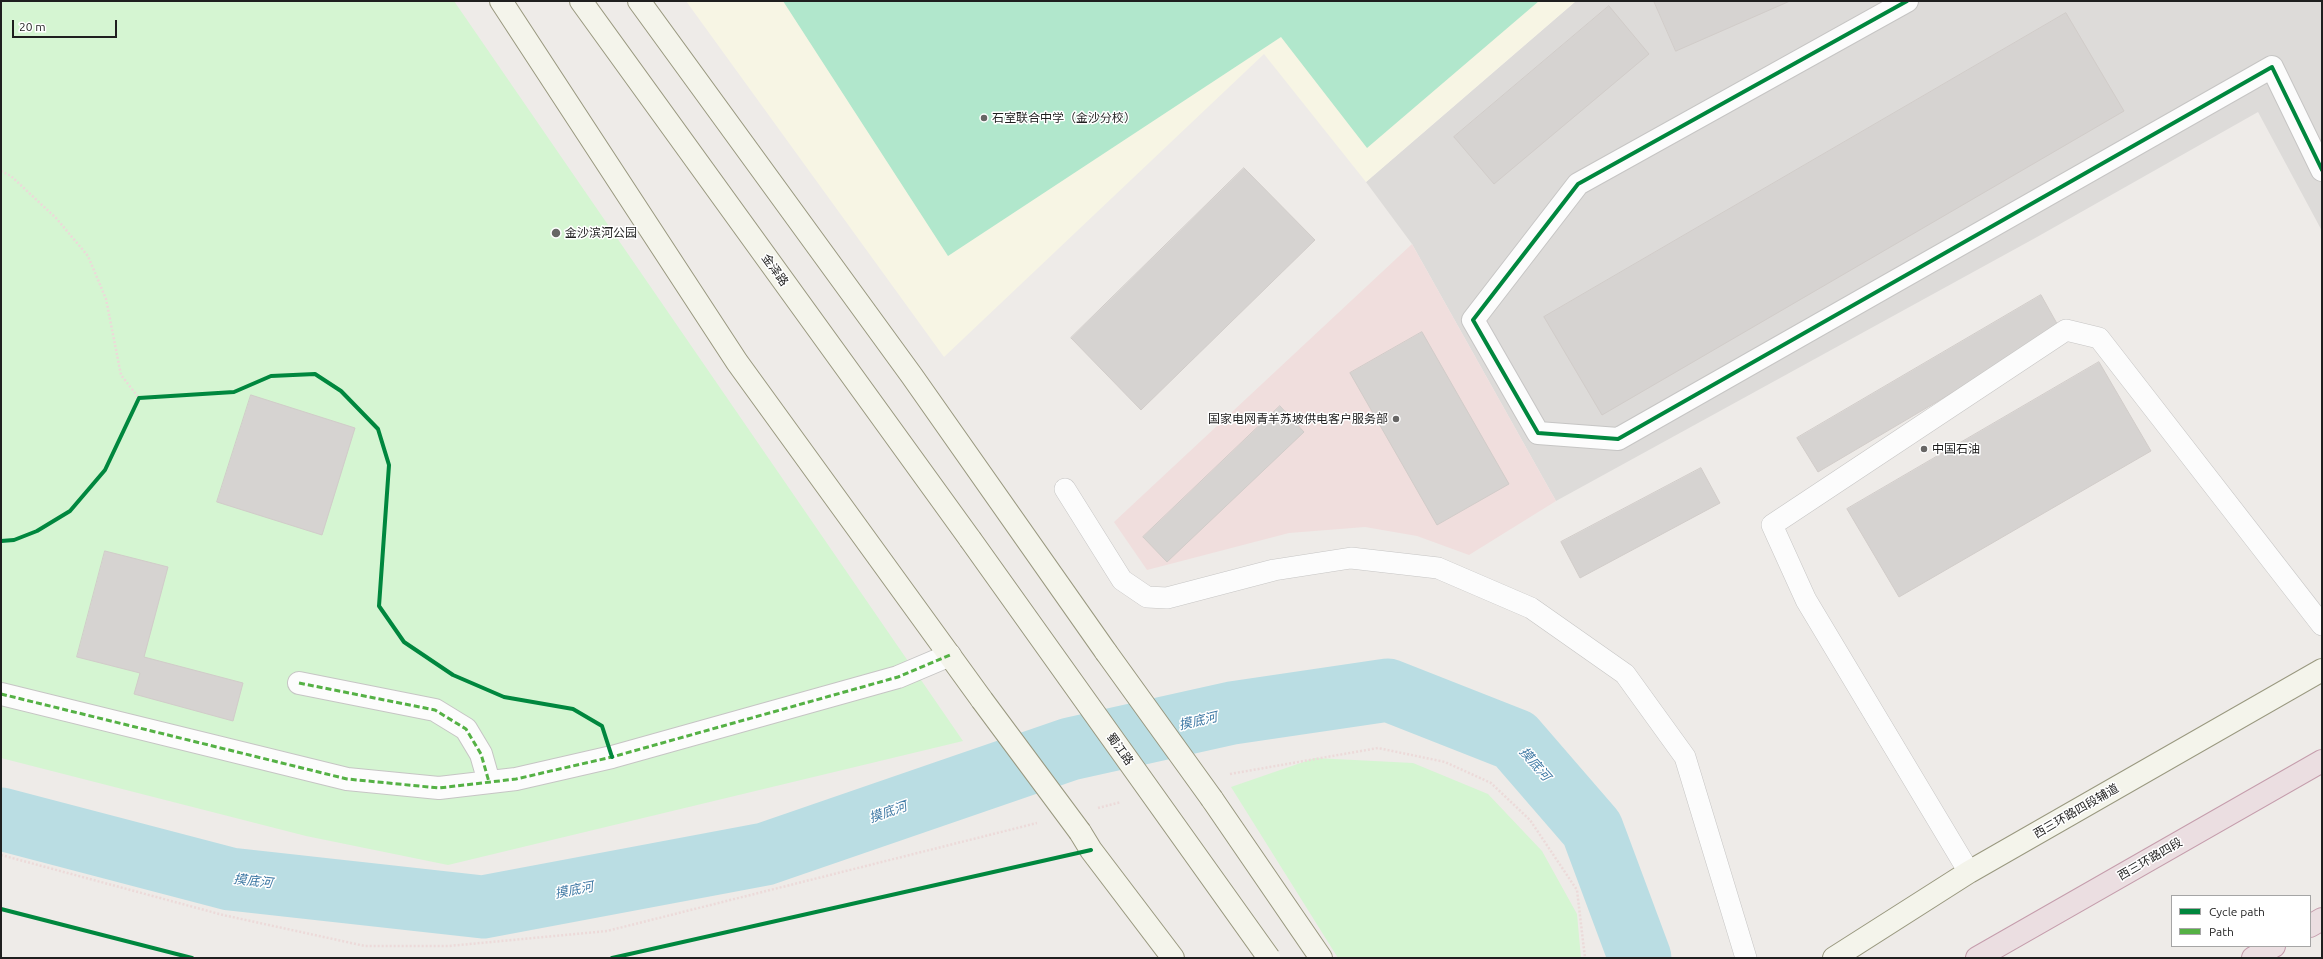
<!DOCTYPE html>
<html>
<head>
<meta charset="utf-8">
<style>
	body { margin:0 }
	#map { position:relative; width:2323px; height:959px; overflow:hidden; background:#eeebe8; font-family:Ubuntu,sans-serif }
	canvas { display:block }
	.frame { position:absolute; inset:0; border:2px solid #1f1f1f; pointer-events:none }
	.legend { position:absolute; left:2171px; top:895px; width:140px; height:52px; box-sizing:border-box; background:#fff; border:1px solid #a5a5a5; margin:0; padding:5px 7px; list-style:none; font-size:12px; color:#1f1f1f }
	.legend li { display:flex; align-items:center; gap:8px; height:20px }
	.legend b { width:20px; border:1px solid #a5a5a5 }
	.scale { position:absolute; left:12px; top:20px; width:105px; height:18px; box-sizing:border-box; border:2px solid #1f1f1f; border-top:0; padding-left:5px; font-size:12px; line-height:14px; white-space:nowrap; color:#1f1f1f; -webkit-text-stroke:3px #fff; paint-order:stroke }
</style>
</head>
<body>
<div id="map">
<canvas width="2323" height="959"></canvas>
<div class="frame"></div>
<ul class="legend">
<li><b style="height:5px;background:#00873e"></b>Cycle path</li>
<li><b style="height:5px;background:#55b145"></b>Path</li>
</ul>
<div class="scale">20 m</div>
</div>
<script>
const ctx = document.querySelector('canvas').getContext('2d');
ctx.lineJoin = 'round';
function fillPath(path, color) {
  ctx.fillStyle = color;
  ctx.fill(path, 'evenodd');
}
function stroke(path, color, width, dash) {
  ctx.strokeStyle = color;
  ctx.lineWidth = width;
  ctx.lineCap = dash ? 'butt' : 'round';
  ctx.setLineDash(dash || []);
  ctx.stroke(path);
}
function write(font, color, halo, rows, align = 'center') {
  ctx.font = font + ' Ubuntu,"Noto Sans SC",sans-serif';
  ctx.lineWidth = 3;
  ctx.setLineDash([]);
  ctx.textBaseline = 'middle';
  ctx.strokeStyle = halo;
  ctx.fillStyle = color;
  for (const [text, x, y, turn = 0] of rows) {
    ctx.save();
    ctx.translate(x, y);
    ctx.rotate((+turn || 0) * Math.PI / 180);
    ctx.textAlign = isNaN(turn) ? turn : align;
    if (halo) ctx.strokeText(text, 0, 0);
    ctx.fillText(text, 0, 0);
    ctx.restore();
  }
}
const residential = new Path2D(`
	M1576,1H2322V231L2258,112L2037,237L1556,501L1412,244L1366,182Z`);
const commercial = new Path2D(`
	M1412,244L1556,501L1469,555L1417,536L1365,527L1289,533L1147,570L1114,522Z`);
const education = new Path2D(`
	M686,1H1576L1366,182L1264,54L944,357Z`);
const park = new Path2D(`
	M1,1H454L963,741L448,865L306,836L1,758Z
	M1315,758L1413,763L1488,794L1542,851L1577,914L1581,958H1338L1231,787Z`);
const pitch = new Path2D(`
	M783,1H1539L1367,148L1281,37L948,256Z`);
const river = new Path2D(`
	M1,819L230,879L483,907L765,854L1070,749L1232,713L1388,690L1515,740L1592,829L1640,958`);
const building = new Path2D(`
	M1654,1H1790L1676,51Z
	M1609,6L1649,54L1494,184L1454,137Z
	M2066,13L2124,111L1602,415L1544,317Z
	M1244,168L1315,240L1141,410L1071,338Z
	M2041,295L2060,329L1818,472L1797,438Z
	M1422,332L1509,484L1437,525L1350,373Z
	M2099,362L2151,451L1899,597L1847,509Z
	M251,395L355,428L322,535L217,502Z
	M1280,406L1304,432L1167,562L1143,537Z
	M1701,468L1720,503L1580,578L1561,542Z
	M105,551L168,567L144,657L243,683L233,721L134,694L140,673L77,657Z`);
const path = new Path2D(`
	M1,171L11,176L56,218L88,256L106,299L121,375L139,398
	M1230,774L1378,748L1445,762L1491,783L1530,820L1577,890L1585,958
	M1098,808L1121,802
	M1,855L223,915L365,946H449L607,931L1037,823`);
const lane = new Path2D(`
	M1065,489L1122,580L1147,597L1167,598L1274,570L1351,558L1438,568L1531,608L1625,674L1685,757L1746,958
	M1969,872L1806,600L1772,525L2066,330L2099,338L2322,625`);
const street = new Path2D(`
	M1907,1L1578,184L1473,320L1538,433L1618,439L2272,67L2322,170
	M299,683L435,710L466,729L481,754L489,782
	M1,694L347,779L439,788L516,779L612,757L898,677L950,655`);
const secondary = new Path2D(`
	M501,1L737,362L982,700
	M581,1L970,539
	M639,1L912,376L1106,652
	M1212,799L1321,958
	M1080,832L1091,850L1173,958
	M1834,958L1969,872L2322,670`);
const highway = new Path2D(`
	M2310,926L2322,919
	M1977,958L2322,761
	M2253,958L2274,946`);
const secondaryBridge = new Path2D(`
	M970,539L1269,958
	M1106,652L1212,799
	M982,700L1080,832`);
const quiet = new Path2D(`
	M299,683L435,710L466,729L481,754L489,782
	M1,694L347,779L439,788L516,779L612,757L898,677L950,655`);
const cycleway = new Path2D(`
	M1907,1L1578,184L1473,320L1538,433L1618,439L2272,67L2322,170
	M1,541L14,540L37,531L70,511L105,470L139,398L234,392L271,376L315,374L341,391L378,429L389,465L379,606L404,642L453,675L504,697L573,709L602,726L612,757
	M1,909L192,958
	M612,958L1091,850`);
const markers = [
	[984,118,4,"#676665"],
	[556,233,5,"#676665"],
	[1396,419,4,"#676665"],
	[1924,449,4,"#676665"]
];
const poiNames = [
	["石室联合中学（金沙分校）",992,118],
	["金沙滨河公园",565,233],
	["国家电网青羊苏坡供电客户服务部",1388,419,"right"],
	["中国石油",1932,449]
];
const streetNames = [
	["金泽路",775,270,54],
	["蜀江路",1120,749,54],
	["西三环路四段辅道",2076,811,-30],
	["西三环路四段",2150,859,-30]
];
const waterNames = [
	["摸底河",1198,721,-13],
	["摸底河",1535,764,49],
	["摸底河",888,812,-19],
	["摸底河",253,881,7],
	["摸底河",574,890,-11]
];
fillPath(residential, '#dddbd9');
fillPath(commercial, '#f0dedd');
fillPath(education, '#f7f5e4');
fillPath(park, '#d5f5d2');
fillPath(pitch, '#b1e7cc');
stroke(river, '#badde3', 63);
fillPath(building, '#d6d3d1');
stroke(building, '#d1ccc9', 1);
stroke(lane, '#c6c5c4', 22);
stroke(street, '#c6c5c4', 24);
stroke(secondary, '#99987f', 24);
stroke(highway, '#c59dac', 24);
stroke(path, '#ecdad9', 2.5, [2, 2]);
stroke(lane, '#fcfcfc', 21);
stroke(street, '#fcfcfc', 22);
stroke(secondary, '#f4f4eb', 22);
stroke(highway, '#ebdee1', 22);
stroke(secondaryBridge, '#99987f', 24, []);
stroke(secondaryBridge, '#f4f4eb', 22);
stroke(quiet, '#55b145', 3, [6, 3]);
stroke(cycleway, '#00873e', 4);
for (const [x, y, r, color] of markers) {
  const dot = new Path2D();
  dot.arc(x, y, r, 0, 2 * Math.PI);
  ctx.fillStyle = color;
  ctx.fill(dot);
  stroke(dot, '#fff', 1.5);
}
write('12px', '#1f1f1f', '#fff', poiNames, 'left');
write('12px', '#1f1f1f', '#fff', streetNames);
write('italic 13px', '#407aa5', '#fff', waterNames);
</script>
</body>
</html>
